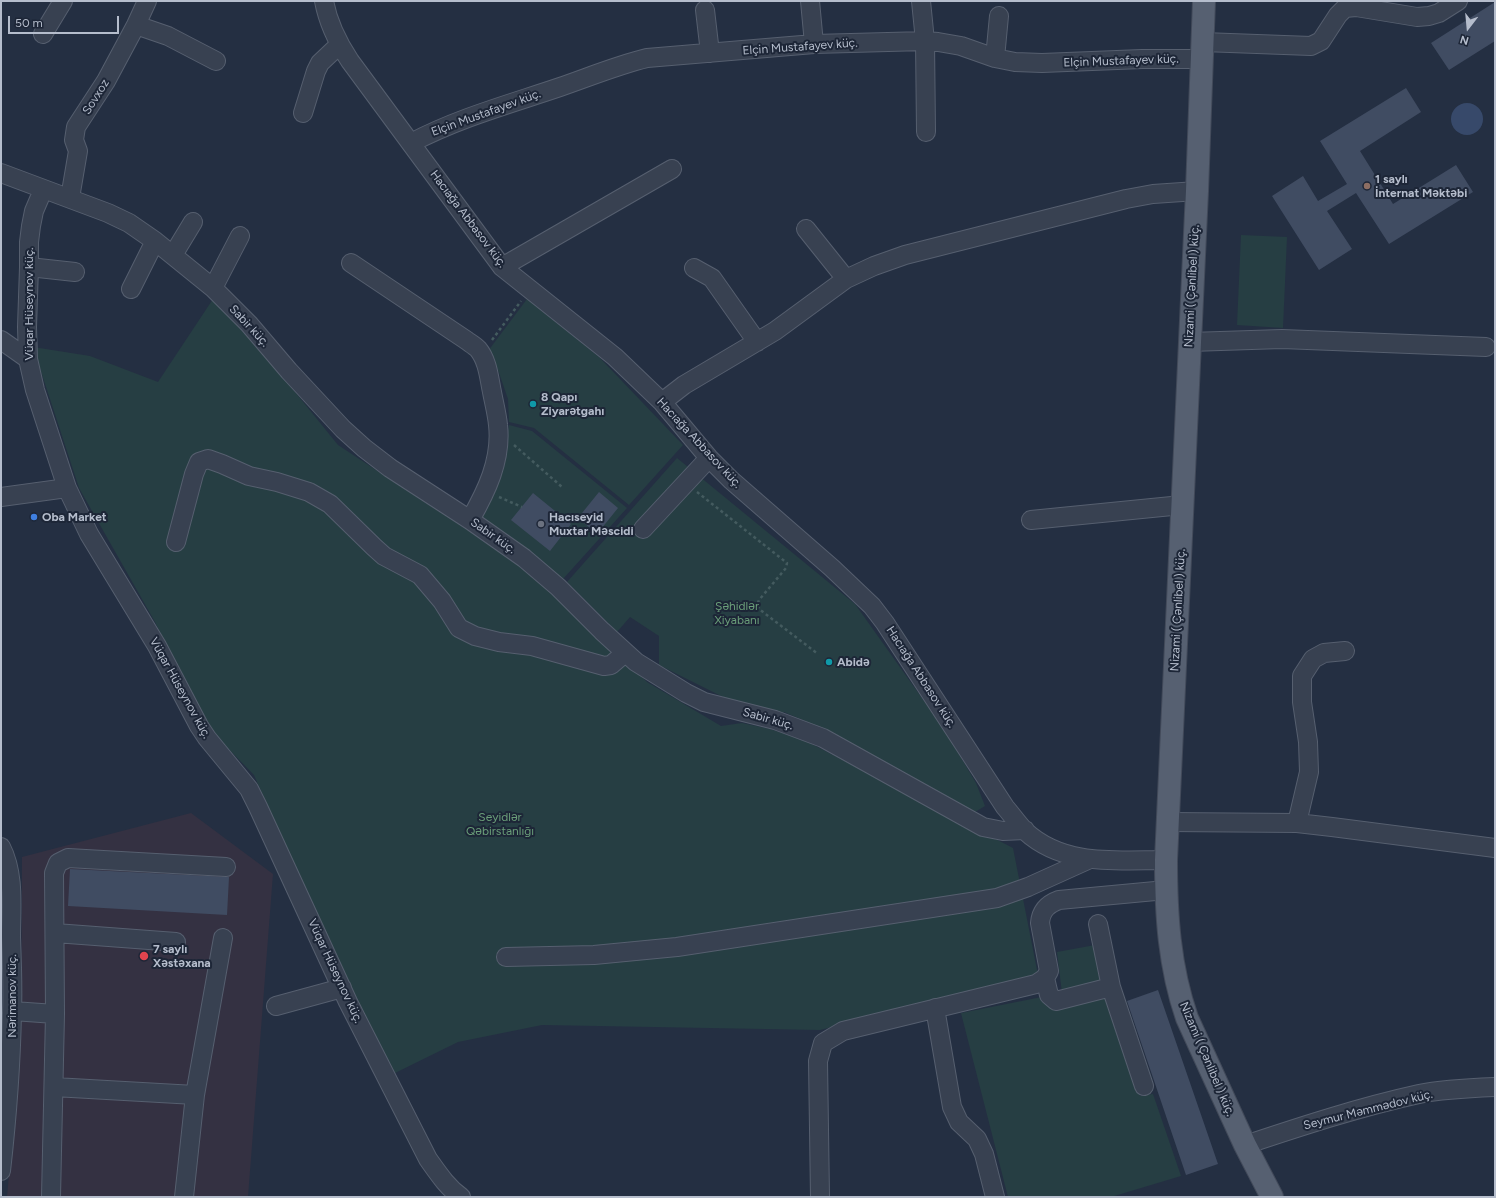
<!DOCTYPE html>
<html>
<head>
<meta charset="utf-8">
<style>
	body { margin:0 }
	#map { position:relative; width:1496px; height:1198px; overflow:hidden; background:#242f42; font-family:Figtree,sans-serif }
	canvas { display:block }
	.frame { position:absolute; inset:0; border:2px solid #b5bdcc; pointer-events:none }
	.north { position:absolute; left:1448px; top:8px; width:40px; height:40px; -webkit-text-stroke:3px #1d2637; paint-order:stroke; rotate:196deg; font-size:11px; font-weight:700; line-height:16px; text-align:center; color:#b5bdcc }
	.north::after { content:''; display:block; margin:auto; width:14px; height:18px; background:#b5bdcc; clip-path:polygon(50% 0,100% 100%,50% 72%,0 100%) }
	.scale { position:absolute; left:8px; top:16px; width:111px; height:18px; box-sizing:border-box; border:2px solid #b5bdcc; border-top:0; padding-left:5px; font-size:12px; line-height:14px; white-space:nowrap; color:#b5bdcc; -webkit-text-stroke:3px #1d2637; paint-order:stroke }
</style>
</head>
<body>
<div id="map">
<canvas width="1496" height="1198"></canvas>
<div class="frame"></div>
<div class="north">N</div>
<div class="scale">50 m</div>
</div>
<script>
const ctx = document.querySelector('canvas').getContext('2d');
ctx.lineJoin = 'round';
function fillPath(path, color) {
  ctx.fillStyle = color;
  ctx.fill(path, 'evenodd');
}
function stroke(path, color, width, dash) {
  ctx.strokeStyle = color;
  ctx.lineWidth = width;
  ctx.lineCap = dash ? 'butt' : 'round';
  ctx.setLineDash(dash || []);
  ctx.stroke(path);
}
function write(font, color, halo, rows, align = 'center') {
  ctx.font = font + ' Figtree,sans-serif';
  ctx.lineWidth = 4;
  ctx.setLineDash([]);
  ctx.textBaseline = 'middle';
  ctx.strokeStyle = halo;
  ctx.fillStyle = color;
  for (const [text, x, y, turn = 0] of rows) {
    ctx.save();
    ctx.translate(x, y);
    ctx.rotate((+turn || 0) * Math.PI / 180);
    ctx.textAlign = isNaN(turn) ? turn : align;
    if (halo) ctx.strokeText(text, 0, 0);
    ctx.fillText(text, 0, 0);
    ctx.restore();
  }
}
const medical = new Path2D(`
	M191,813L273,874L248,1197H7L21,1038L22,857Z`);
const green = new Path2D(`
	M1241,235L1287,237L1283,328L1237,325Z
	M213,299L240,324L338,445L472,533L553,589L647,682L721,726L742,723L770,729L804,740L1013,848L1038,975L820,1030L542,1025L458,1042L393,1074L316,917L254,775L205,725L155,622L79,488L33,347L90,356L158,382Z
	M527,299L599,357L683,445L629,505L534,428L509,422L508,399L498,370L488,351Z
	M509,425L532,431L627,508L563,579L481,519L490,502L499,478Z
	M677,458L855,604L944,729L976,783L985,806L975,812L805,721L784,712L781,716L723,697L659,665V636L630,617L617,632L567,582Z
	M1095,945L1107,997L1140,1096L1153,1094L1181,1176L1111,1197H1008L961,1013L1062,993L1057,952Z`);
const water = new Path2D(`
	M1451 119a16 16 0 1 1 32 0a16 16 0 1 1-32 0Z`);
const building = new Path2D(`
	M1495,2V41L1449,70L1431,43Z
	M1406,88L1421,112L1360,151L1393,204L1456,165L1473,192L1389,244L1356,193L1327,211L1352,249L1319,270L1272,196L1303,176L1318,201L1347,184L1320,141Z
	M599,492L618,508L597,534L578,518Z
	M533,493L571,524L550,551L511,520Z
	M70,869L229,877L227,915L68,906Z
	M1158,990L1218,1164L1186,1175L1127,1001Z`);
const path = new Path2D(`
	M492,340L521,301
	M514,445L562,487
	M697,492L787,563L786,568L759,600L757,605L759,609L818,654
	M499,497L522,507`);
const minor = new Path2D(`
	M324,1C328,23 338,43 350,61L502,267L615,357L662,402L709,458L731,480L832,568L872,606L885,623L1005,807C1012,815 1018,824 1025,831C1064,867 1117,860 1166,860
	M810,1L814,44
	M921,1L925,41L926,132
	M705,10L710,53
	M136,25L168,36L216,61
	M43,34L63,1
	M1203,42L1311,46L1321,41L1338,15L1345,8L1356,7L1417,17L1429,16L1439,13L1458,1
	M995,58L999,16
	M303,113L316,71L320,63L339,45
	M411,143C458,118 510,104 560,87C589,77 618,65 647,58L814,44L925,41L938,42L961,46L995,58L1015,62L1042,63L1142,59H1202
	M1,173L108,213L129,223L155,241L213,288L249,324L289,371L343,429L364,448L390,468L470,520L524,558L558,587L602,631L636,662L686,693L704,702L775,720L823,738L983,827L1003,831L1025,830
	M43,190L34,211L31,226L29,242V267L27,327L28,359L35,390L67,488L89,534L157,646L199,726L207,738L249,789L258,807L348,1002L428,1159C438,1173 447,1187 461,1197
	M70,198L78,151L74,140L76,127L106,81L136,25L147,1
	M806,229L846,279
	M173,255L193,222
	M351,263L466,340C470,343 475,346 478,349C488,361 489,378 492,392C494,403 497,414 498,425C502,460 486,492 470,520
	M29,267L75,272
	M502,267L672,169
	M694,268L712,278L757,342
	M213,288L240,236
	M131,289L155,241
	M1,340L28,359
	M1190,342L1282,339L1486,347
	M662,402L684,385L775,331L846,279L874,266L905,255L1126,199L1153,194L1197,191
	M1,497L67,488
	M1031,520L1182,505
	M643,529L709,458
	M176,542L194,474L199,462L208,459L222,464L249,476L277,482L309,492L330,504L374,547L384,556L420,575L442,601L459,628L475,636L499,642L532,646L604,666L611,665L625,653
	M1168,822L1297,823L1332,827L1495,848
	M1297,823L1309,772L1308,742L1302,702V676L1313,659L1324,653L1345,651
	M1,847C15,874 11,908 11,937C12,962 13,988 12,1013C11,1066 7,1118 1,1171
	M1098,924L1111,987L1144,1086
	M55,933L176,942
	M506,957L594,955L677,947L997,898L1028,887L1090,859
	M1045,978L1049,995L1056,1001L1111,987
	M276,1006L342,988
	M935,1008L952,1107L959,1122L977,1139L984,1154L995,1197
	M13,1011L55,1014
	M54,1087L195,1095
	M1245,1145C1302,1126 1360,1107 1419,1094C1444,1089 1470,1088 1495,1087
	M51,1197L55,1014L54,873L58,863L68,858L226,867
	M184,1197L195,1095L223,938
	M820,1197L818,1061L823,1043L843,1031L1036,984L1045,978L1049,971L1040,923C1041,910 1048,904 1059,900L1166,890`);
const major = new Path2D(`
	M1204,1L1197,191L1166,860C1166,914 1169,966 1187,1018L1245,1145L1272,1197`);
const markers = [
	[1367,186,4,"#8d6e63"],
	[533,404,4,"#0f9aa8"],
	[34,517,4,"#3f7fe0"],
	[541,524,4,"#6b7280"],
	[829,662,4,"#0f9aa8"],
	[144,956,5,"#e0444e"]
];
const streetNames = [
	["Elçin Mustafayev küç.",800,47,-4],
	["Elçin Mustafayev küç.",1121,61,-2],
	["Sovxoz",96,97,-58],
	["Elçin Mustafayev küç.",486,113,-20],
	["Hacıağa Abbasov küç.",468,219,53],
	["Nizami ( Çənlibel ) küç.",1192,286,-87],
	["Vüqar Hüseynov küç.",29,304,-90],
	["Sabir küç.",249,326,47],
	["Hacıağa Abbasov küç.",699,443,47],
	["Sabir küç.",493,536,35],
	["Nizami ( Çənlibel ) küç.",1178,610,-87],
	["Hacıağa Abbasov küç.",921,677,57],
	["Vüqar Hüseynov küç.",180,688,61],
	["Sabir küç.",768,719,16],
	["Vüqar Hüseynov küç.",335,971,65],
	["Nərimanov küç.",12,996,-90],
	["Nizami ( Çənlibel ) küç.",1207,1059,67],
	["Seymur Məmmədov küç.",1368,1110,-14]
];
const poiNames = [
	["1 saylı",1375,179],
	["İnternat Məktəbi",1375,193],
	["8 Qapı",541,397],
	["Ziyarətgahı",541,411],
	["Oba Market",42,517],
	["Hacıseyid",549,517],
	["Muxtar Məscidi",549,531],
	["Abidə",837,662],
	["7 saylı",153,949],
	["Xəstəxana",153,963]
];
const parkNames = [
	["Şəhidlər",737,606],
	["Xiyabanı",737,620],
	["Seyidlər",500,817],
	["Qəbirstanlığı",500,831]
];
fillPath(medical, '#343142');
fillPath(green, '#263e43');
fillPath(water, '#37496a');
fillPath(building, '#404c62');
stroke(minor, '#565f6f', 20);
stroke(major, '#424a5a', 24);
stroke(path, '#445b5f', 2.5, [3, 3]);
stroke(minor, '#384151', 18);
stroke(major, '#566071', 22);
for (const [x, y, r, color] of markers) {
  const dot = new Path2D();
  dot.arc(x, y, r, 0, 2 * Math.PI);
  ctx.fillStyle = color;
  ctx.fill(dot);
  stroke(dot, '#1d2637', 1.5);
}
write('12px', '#b5bdcc', '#1d2637', streetNames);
write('bold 12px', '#b5bdcc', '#1d2637', poiNames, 'left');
write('12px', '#6a9e79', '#1d2637', parkNames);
</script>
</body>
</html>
